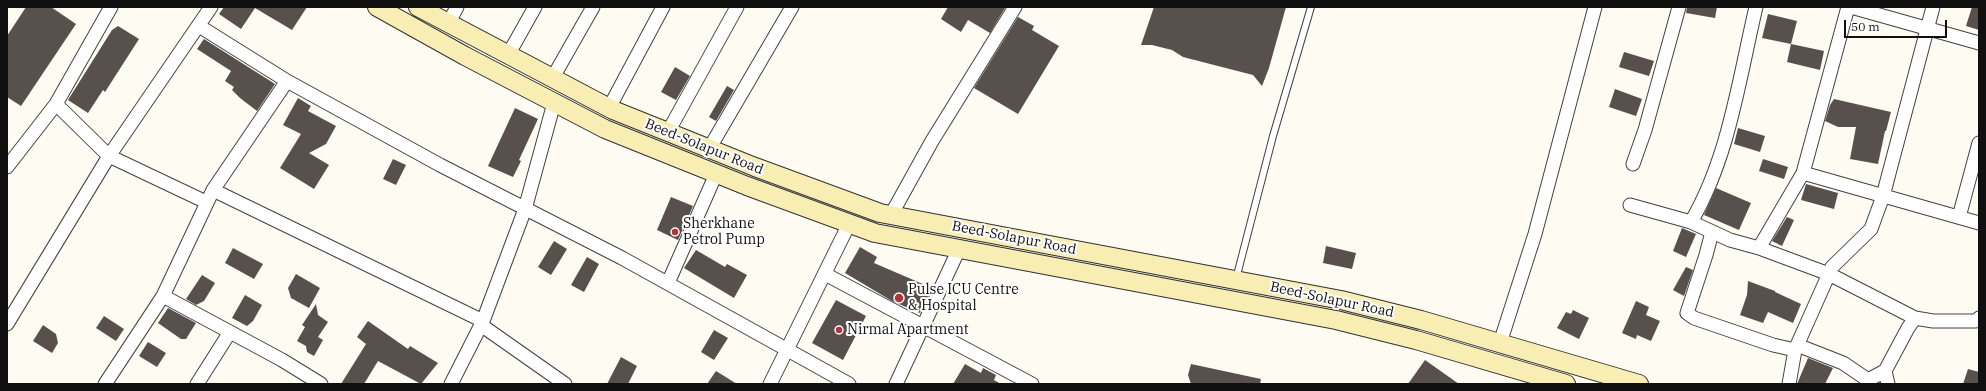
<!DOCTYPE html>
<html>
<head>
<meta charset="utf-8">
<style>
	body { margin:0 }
	#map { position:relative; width:1986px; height:391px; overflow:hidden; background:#fefbf2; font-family:"IBM Plex Serif",serif }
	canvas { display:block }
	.frame { position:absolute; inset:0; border:8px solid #0f0f0f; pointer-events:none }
	.scale { position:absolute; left:1844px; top:20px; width:103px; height:18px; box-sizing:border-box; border:2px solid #0f0f0f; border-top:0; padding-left:5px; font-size:12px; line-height:14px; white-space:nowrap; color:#0f0f0f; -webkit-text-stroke:3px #fff; paint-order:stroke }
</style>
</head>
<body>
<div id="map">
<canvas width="1986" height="391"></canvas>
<div class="frame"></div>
<div class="scale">50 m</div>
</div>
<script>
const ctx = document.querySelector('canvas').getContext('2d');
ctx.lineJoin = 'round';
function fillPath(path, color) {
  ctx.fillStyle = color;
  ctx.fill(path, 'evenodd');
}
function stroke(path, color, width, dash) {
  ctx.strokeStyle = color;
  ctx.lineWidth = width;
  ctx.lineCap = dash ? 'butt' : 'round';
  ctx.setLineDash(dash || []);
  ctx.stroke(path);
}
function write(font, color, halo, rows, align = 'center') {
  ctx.font = font + ' "IBM Plex Serif",serif';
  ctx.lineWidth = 4;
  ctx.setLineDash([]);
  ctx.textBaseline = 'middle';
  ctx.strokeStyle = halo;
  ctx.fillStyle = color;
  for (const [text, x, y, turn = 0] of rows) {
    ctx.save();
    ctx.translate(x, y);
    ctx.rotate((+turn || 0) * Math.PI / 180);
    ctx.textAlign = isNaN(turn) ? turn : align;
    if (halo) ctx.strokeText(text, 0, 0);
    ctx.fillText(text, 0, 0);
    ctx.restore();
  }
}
const building = new Path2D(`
	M26,7H51L76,24L21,106L7,97V36Z
	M224,7H307L292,30L255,8L241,29L219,14Z
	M948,7H1005V8L990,33L968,20L961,32L941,19Z
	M1154,7H1286L1269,68L1262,86L1253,75L1183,57L1172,50L1152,45H1141Z
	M1687,7H1717L1715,18L1686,13Z
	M1972,7H1979V30L1966,26Z
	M1768,14L1797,21L1791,44L1762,38Z
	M1018,17L1034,26L1032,30L1059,46L1018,114L974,88Z
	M118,26L139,39L105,92L103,90L88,113L68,100L112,30Z
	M204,39L275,84L257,111L240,98L232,90L234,87L225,81L231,71L197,49Z
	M1791,44L1824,51L1820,70L1787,62Z
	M1624,52L1654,61L1649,76L1619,67Z
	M675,67L690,76L676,100L661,92Z
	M727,86L734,90L716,121L709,117Z
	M1615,89L1642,99L1636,116L1609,107Z
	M298,98L311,106L308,111L336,126L326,144L309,153L329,165L314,189L280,168L301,134L283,125Z
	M1834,99L1891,112L1886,131H1885L1878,164L1850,159L1856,127H1838L1825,121L1830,105Z
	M515,108L538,119L519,160L521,161L513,177L488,166Z
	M1738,128L1765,136L1760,152L1734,144Z
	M393,159L406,165L396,185L383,179Z
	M1763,159L1788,167L1784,179L1759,171Z
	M1806,184L1838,193L1834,209L1801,200Z
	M1716,188L1751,203L1739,230L1704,215Z
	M671,197L693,206L678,240L657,230Z
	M1787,217L1794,220L1782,246L1772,241Z
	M1682,228L1696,234L1686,257L1673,251Z
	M554,241L567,249L551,275L538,267Z
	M1326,246L1356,253L1352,269L1323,263Z
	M860,247L877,257L874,263L932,288L920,313L892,301L845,273Z
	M233,248L263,264L254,279L225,263Z
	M696,250L725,267L727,264L747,275L734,298L684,268Z
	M587,257L599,264L584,292L571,285Z
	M1686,267L1693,270L1684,296L1673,290Z
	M296,274L320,288L309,308L291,298L288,288Z
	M202,275L215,283L204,301L196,305L186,299Z
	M1748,281L1775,291V292L1801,304L1793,323L1768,312L1763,323L1740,315L1747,295Z
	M245,295L262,305L253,321L247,326L232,318Z
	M836,300L866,316L843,360L812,343Z
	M1636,301L1649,307L1646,315L1660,321L1651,341L1637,335L1636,339L1622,333Z
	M316,304L318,315L328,322L318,337L323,340L314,356L307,352L306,346L297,341L305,327L302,325Z
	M168,308L196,323L186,339H181L158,323Z
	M1573,310L1589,318L1579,339L1557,328L1566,312L1571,314Z
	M104,316L124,329L116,341L96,328Z
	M368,321L408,349L410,346L438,363L421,384L378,361L364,384H341L366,344L357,337Z
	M43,325L56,334L58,343L52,353L33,341Z
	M714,330L728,338L714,360L701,352Z
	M148,342L166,353L157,367L139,356Z
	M621,357L637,366L628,384H607Z
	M1808,358L1833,368L1825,384H1797Z
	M1425,360L1459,384H1408Z
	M965,364L981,373L983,368L996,375L994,380L1001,384H953Z
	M1191,364L1261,379L1260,384H1191L1188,375Z
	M1968,369L1979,372V384H1963Z
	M716,371L737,384H707Z`);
const lane = new Path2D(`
	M1236,279L1273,136L1311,7`);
const street = new Path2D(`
	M1851,7L1979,43
	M448,24L457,7
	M199,26L287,81
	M508,55L535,7
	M552,79L593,7
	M56,104L109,156L206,202
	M609,108L663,7
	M668,132L737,7
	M709,149L792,7
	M1633,164L1645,130L1679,7
	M7,167L56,104L111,7
	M1803,173L1979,223
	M213,190L483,321
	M1630,205L1691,222L1730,240L1759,248L1829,274L1915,318
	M891,215L932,141L1015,7
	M1959,217L1979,143
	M1691,222C1729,157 1739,79 1756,7
	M1712,232L1706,255L1687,313L1694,318L1773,345L1795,350
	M1759,248L1803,173L1848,7
	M825,274L1032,384
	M668,283L716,174
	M163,296L213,190L287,81L440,165L622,258L849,384
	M7,324L109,156L211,7
	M481,325L565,384
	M1500,343L1535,234L1595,7
	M1797,345L1843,363L1868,380L1885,371L1888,384
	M1885,371L1908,328L1915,318L1933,321H1976L1979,318
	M105,384L163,296L282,360L321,384
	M197,384L230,332
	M451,384L483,321L525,209L554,103
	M770,384L849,224
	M896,384L959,249
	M1789,384L1795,350L1832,267L1871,229L1883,196L1933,7`);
const secondary = new Path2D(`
	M377,7L465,56L605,129L747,186L875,233L1336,320L1416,340L1566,384
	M418,7L613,110L755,167L880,213L1341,300L1421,320L1639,384`);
const markers = [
	[675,232,4,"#b23340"],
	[899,298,5,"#b23340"],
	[839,330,4,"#b23340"]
];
const streetNames = [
	["Beed-Solapur Road",704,147,22],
	["Beed-Solapur Road",1014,238,11],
	["Beed-Solapur Road",1332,300,12]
];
const poiNames = [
	["Sherkhane",683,224],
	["Petrol Pump",683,240],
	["Pulse ICU Centre",908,290],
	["& Hospital",908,306],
	["Nirmal Apartment",847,330]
];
fillPath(building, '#57504c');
stroke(lane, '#424242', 8);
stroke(street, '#424242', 15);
stroke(secondary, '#313131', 20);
stroke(lane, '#fff', 6);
stroke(street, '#fff', 13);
stroke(secondary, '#f8edb3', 18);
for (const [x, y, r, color] of markers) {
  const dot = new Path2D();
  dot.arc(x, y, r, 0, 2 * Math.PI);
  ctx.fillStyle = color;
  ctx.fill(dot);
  stroke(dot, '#fff', 1.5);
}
write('14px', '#0f0f0f', '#fff', streetNames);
write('14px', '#0f0f0f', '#fff', poiNames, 'left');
</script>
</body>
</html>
